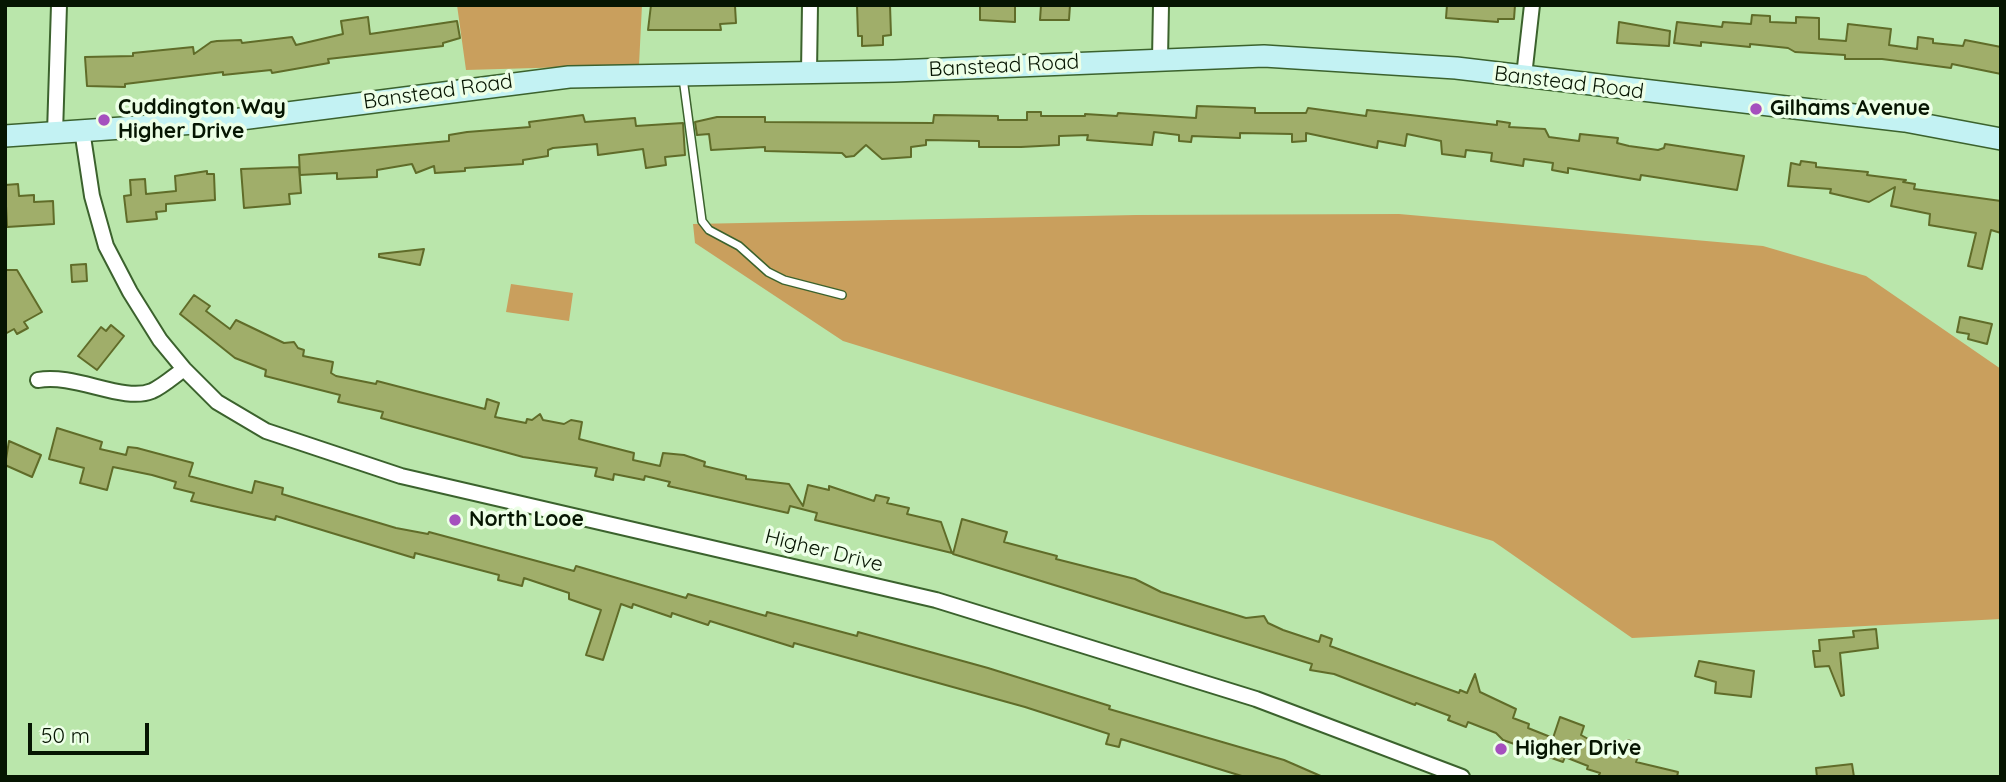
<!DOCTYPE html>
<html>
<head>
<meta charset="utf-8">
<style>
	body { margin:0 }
	#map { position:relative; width:2006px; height:782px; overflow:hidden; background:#bae6ab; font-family:Quicksand,sans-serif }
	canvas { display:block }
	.frame { position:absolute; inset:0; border:7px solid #061502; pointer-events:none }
	.scale { position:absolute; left:28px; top:723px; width:121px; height:32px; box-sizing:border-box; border:4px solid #061502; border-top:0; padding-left:9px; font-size:21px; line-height:24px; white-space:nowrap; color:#061502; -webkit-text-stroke:5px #edffe7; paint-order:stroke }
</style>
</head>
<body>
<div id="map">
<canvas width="2006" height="782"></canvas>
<div class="frame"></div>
<div class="scale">50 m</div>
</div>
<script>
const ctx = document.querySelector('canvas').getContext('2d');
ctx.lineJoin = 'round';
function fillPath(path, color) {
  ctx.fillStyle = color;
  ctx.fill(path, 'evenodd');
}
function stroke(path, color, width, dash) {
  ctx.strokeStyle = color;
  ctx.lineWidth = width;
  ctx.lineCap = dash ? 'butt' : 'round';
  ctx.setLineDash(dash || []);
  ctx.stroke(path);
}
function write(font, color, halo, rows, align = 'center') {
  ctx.font = font + ' Quicksand,sans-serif';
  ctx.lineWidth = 7;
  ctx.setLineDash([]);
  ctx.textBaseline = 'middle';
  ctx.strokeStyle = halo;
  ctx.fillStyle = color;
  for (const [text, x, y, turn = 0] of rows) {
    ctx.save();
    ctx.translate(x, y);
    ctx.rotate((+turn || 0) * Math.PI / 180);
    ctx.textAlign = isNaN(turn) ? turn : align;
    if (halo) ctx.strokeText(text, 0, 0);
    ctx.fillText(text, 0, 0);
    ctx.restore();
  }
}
const green = new Path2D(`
	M457,5H642L639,65L466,70Z
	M1399,214L1763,246L1866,276L2001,369V619L1632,638L1493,541L843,341L695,243L693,224L1136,215Z
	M511,284L573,293L569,321L506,312Z`);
const building = new Path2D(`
	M651,5L735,6L736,23L720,24L721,30H648Z
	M857,5H890L891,35L883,36V45L862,46V36H858Z
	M980,5H1015V22L980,20Z
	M1041,5H1070L1069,20H1040Z
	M1447,5H1515L1514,19H1498V22L1446,18Z
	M1752,15L1770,16V22L1796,23V17L1819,18V39L1846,41L1848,24L1891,29L1889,45L1917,49L1918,37L1933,39V43L1963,46L1965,40L2001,47V74L1952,64L1951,68L1882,59H1845V55L1795,52L1788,48L1750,44V47L1701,42V46L1674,43L1677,22L1722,27L1723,22L1751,24Z
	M368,17L370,34L457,21L460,38L443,43V46L328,59L329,63L272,73L271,70L223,75V72L125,84V87L87,86L85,57L133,56V53L193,47L194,54L211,42L217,41L241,40L242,43L292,37L296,45L343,34L341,21Z
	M1619,22L1670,31L1669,46L1617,43Z
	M1197,106L1255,108V113H1306L1308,108L1366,116L1367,110L1497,125V121L1510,123L1509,127L1545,129L1549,137L1579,141L1580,134L1618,138L1617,143L1629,146L1658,150L1664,148L1665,144L1744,156L1737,190L1641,175L1640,180L1568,168V173L1552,170L1553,163L1524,159L1523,166L1491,161L1492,153L1466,150L1465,157L1442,154L1441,141L1407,134L1405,146L1378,141L1377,148L1306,133V141L1292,142V134L1240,133V138L1192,136L1191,142L1179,141V135L1154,132L1152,145L1087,140L1088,135L1059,136V145L1021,147H979V141L926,140V145L911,147V157L882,159L866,145L854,156L846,157L842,153L765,151V147L711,150L709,134L697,135L695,122L717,117H765V122L933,123L934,115L998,116V120H1027V112H1041V116H1085V114L1117,116L1118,113L1196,118Z
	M583,115L585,122L635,118L636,126L683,123L685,155L665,157L666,165L646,168L643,149L598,155L597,144L553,148L548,150V156L523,160V164L465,168V171L435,173L434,166L416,173L412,164L377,170V177L337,179V173L300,175L299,155L449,141V135L467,132L530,127L529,122Z
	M1801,161L1816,163V167L1868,172L1867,175L1906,180L1903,182L1915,184L1914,189L2001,201V233L1991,230L1982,269L1968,266L1976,233L1929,225L1930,214L1891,206L1895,187L1869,202L1830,193L1831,189L1788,186L1791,163L1800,165Z
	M299,167L301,193L289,194L290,204L244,208L241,169Z
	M207,171V174H214L215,200L166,204V211L156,212L157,219L127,222L124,196L131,195L130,180L145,179L146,194L176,191L175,176Z
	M18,184L19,196L34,195V202L53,201L54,224L7,227L5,185Z
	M424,249L420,265L379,257V254Z
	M86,264L87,281L72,282L71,265Z
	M5,270H17L42,312L24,322L28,328L17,334L14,329L5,334Z
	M194,295L210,306L206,311L230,329L236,320L284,343L294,342L298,348L304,350L303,356L333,362L331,373L336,376L376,384L377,381L485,409L487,399L499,403L495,417L526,423L527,419L532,420L540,414L543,420L564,424L571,420L582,422L579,439L634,453L633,460L660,466L663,453L684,455L705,462L704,466L746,476V479L789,484L803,506L808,485L829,490V486L874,501L876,495L889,498L887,503L909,508L907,514L941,522L952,553L815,520L817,513L790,506L788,513L668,486L670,482L645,476L644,480L614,474L613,480L595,476L597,468L523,457L381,418L383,412L338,402L340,395L265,376L266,370L235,358L180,314Z
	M1960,317L1992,324L1987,344L1968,339L1969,334L1957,332Z
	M111,325L124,336L97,370L78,356L101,327L106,331Z
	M57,428L102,442L100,449L126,455L128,447L137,448L193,463L189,476L252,493L255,481L283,488L282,494L396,528L428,534L429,532L574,571L576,566L686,598L688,594L766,616L767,612L857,636L858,632L988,668L1110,706L1109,709L1284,760L1323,777H1245L1121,739L1119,747L1106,744L1109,734L1025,707L794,643L793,647L710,621L708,625L672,613L671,617L633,604L632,608L621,604L603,660L586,655L601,610L569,599V593L524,578L522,586L498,580L499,575L415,553L414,558L276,516L275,520L191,501L194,493L174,488L176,482L152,475L113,467L107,490L80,483L84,468L49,459Z
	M9,441L41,455L32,477L5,465Z
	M962,519L1007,532L1004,542L1057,556L1056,559L1135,579L1161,592L1246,618L1264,616L1268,623L1283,630L1319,642L1321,635L1332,639L1330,646L1459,693L1460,690L1467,693L1475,674L1480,692L1516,709L1513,718L1529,724L1528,728L1553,738L1560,717L1584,726L1581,735L1590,740L1588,745L1621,758L1628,740L1642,746L1636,762L1678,772L1677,777H1598L1600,773L1587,769L1588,766L1565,757L1563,762L1546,756L1547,752L1522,742L1520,746L1503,740L1496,733L1468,722L1466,727L1448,720L1450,716L1416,703L1415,705L1334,674L1310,670L1312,664L953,554Z
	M1876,629L1878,648L1840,653L1844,695L1841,696L1829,666L1815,667L1813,651H1820L1819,640L1854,637L1853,631Z
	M1699,661L1754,671L1751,697L1715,693L1716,682L1695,676Z
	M1852,764L1854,777H1817L1816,768Z`);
const lane = new Path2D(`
	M683,78L702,221L709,230L739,246L768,272L784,280L842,295`);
const street = new Path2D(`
	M1160,59L1161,5
	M809,72L810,5
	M1524,76L1532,5
	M82,130L92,196L106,246L130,292L160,340L184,369L217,402L266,431L401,476L936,600L1256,699L1462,777
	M55,133L59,5
	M38,380C75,373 123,403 152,391C163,386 174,376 184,369`);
const secondary = new Path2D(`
	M5,136L225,121L569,77L894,71L1264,56L1456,68L1905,121L2001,139`);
const markers = [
	[1756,109,7,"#a550be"],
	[104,120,7,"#a550be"],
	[455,520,7,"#a550be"],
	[1501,749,7,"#a550be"]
];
const streetNames = [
	["Banstead Road",1004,66,-3],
	["Banstead Road",1569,83,7],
	["Banstead Road",438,92,-8],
	["Higher Drive",824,551,14]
];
const poiNames = [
	["Cuddington Way",118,108],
	["Higher Drive",118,132],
	["Gilhams Avenue",1770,109],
	["North Looe",469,520],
	["Higher Drive",1515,749]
];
fillPath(green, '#c99f5d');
fillPath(building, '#a0ae6a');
stroke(building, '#606c29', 2);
stroke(lane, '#3b622d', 10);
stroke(street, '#3b622d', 18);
stroke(secondary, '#3b622d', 24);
stroke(lane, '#fff', 7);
stroke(street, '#fff', 14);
stroke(secondary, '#c3f2f3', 21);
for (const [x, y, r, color] of markers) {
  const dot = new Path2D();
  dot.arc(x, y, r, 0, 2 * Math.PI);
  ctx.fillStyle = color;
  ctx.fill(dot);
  stroke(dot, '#edffe7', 2.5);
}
write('21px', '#061502', '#edffe7', streetNames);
write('bold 21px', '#061502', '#edffe7', poiNames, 'left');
</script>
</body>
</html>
